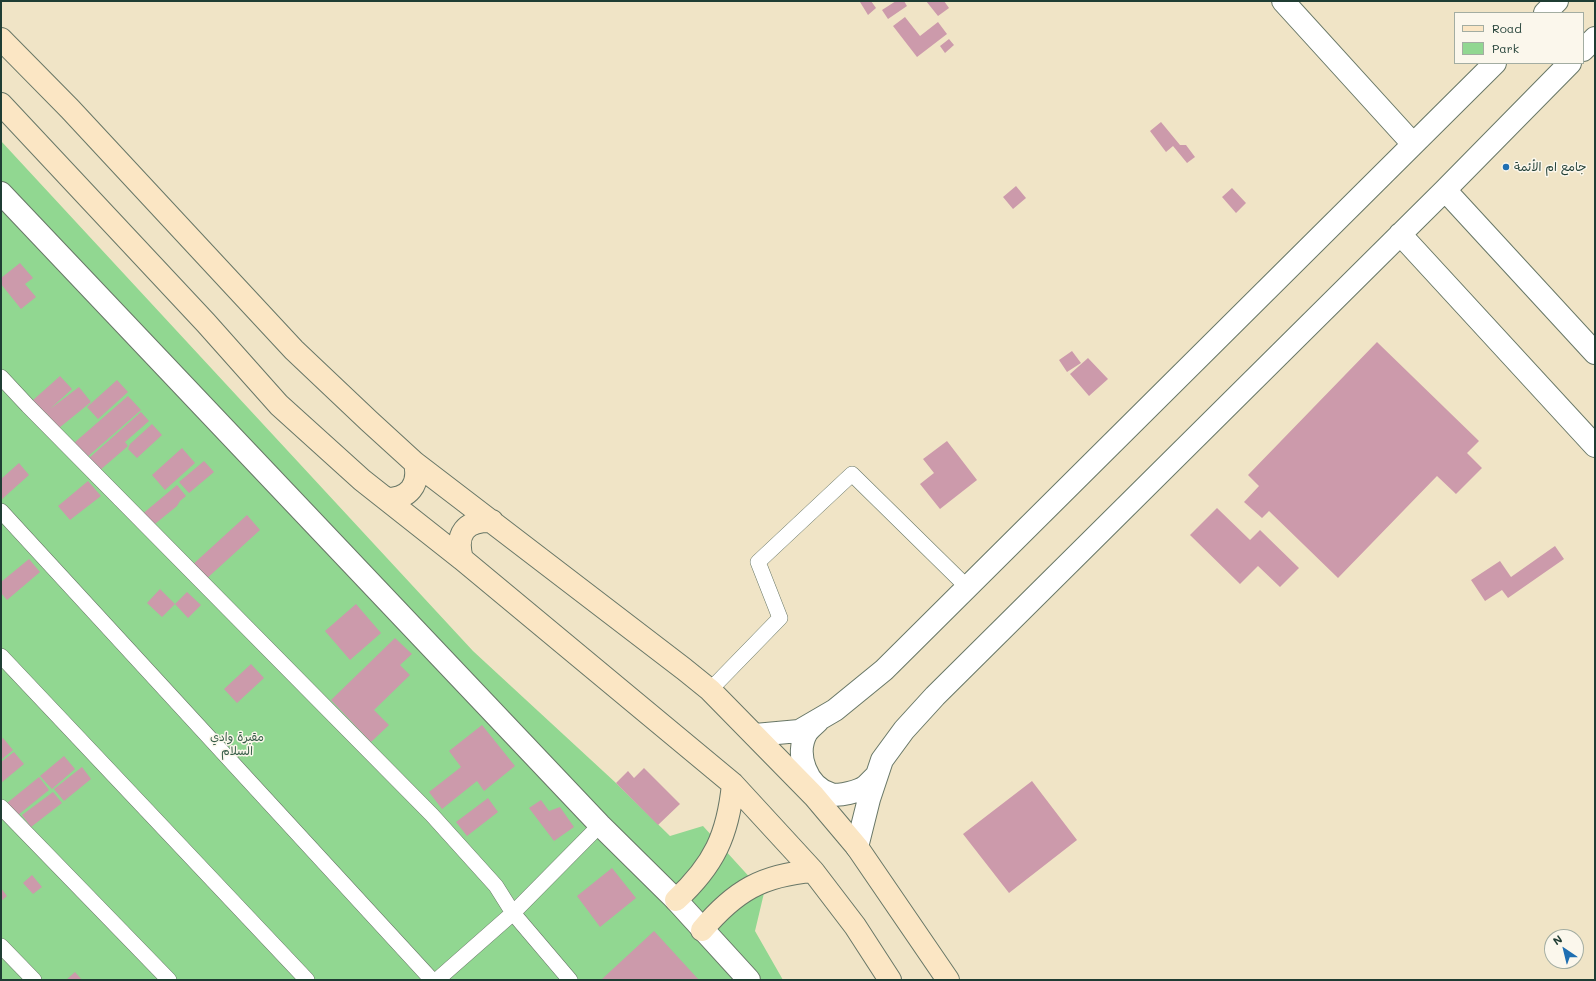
<!DOCTYPE html>
<html>
<head>
<meta charset="utf-8">
<style>
	body { margin:0 }
	#map { position:relative; width:1596px; height:981px; overflow:hidden; background:#f0e4c6; font-family:Mali,sans-serif }
	canvas { display:block }
	.frame { position:absolute; inset:0; border:2px solid #1f3d34; pointer-events:none }
	.legend { position:absolute; left:1454px; top:12px; width:130px; height:52px; box-sizing:border-box; background:#fbf7ec; border:1px solid #a3ada2; margin:0; padding:5px 7px; list-style:none; font-size:12px; color:#1f3d34 }
	.legend li { display:flex; align-items:center; gap:8px; height:20px }
	.legend b { width:20px; border:1px solid #a3ada2 }
	.north { position:absolute; left:1544px; top:929px; width:40px; height:40px; box-sizing:border-box; background:#fbf7ec; border:1px solid #a3ada2; border-radius:50%; rotate:325deg; font-size:11px; font-weight:700; line-height:16px; text-align:center; color:#1f3d34 }
	.north::after { content:''; display:block; margin:auto; width:14px; height:18px; background:#1f6fb2; clip-path:polygon(50% 0,100% 100%,50% 72%,0 100%) }
</style>
</head>
<body>
<div id="map">
<canvas width="1596" height="981"></canvas>
<div class="frame"></div>
<ul class="legend">
<li><b style="height:5px;background:#fbe6c4"></b>Road</li>
<li><b style="height:11px;background:#91d791"></b>Park</li>
</ul>
<div class="north">N</div>
</div>
<script>
const ctx = document.querySelector('canvas').getContext('2d');
ctx.lineJoin = 'round';
function fillPath(path, color) {
  ctx.fillStyle = color;
  ctx.fill(path, 'evenodd');
}
function stroke(path, color, width, dash) {
  ctx.strokeStyle = color;
  ctx.lineWidth = width;
  ctx.lineCap = dash ? 'butt' : 'round';
  ctx.setLineDash(dash || []);
  ctx.stroke(path);
}
function write(font, color, halo, rows, align = 'center') {
  ctx.font = font + ' Mali,"Playpen Sans Arabic",sans-serif';
  ctx.lineWidth = 3;
  ctx.setLineDash([]);
  ctx.textBaseline = 'middle';
  ctx.strokeStyle = halo;
  ctx.fillStyle = color;
  for (const [text, x, y, turn = 0] of rows) {
    ctx.save();
    ctx.translate(x, y);
    ctx.rotate((+turn || 0) * Math.PI / 180);
    ctx.textAlign = isNaN(turn) ? turn : align;
    if (halo) ctx.strokeText(text, 0, 0);
    ctx.fillText(text, 0, 0);
    ctx.restore();
  }
}
const green = new Path2D(`
	M1,141L473,651L616,783L670,836L703,826L764,893L755,931L783,980H1Z`);
const building = new Path2D(`
	M861,1H871L876,8L868,15L860,2Z
	M896,1H904L907,6L888,19L882,10Z
	M926,1H944L949,8L938,16Z
	M905,17L920,36L938,22L947,34L917,57L893,26Z
	M949,39L954,45L945,53L940,46Z
	M1161,122L1180,145H1186L1195,157L1187,163L1173,146L1166,152L1150,131Z
	M1016,186L1026,198L1013,209L1003,197Z
	M1232,188L1246,203L1236,213L1222,197Z
	M20,263L33,278L25,284L36,297L21,309L1,284V278Z
	M1377,342L1479,441L1467,453L1482,468L1456,494L1437,476L1338,578L1269,511L1262,518L1244,502L1259,486L1248,475Z
	M1072,351L1081,363L1067,372L1059,360Z
	M1088,358L1108,379L1089,396L1070,374Z
	M60,376L72,389L50,409L79,387L91,402L59,428L46,413L43,414L32,401Z
	M117,380L128,392L98,419L87,407Z
	M128,396L141,410L86,458L74,443Z
	M141,412L149,421L125,442L128,446L99,471L88,459Z
	M152,424L162,435L137,458L128,449L130,444Z
	M947,441L977,480L940,509L920,484L934,473L923,459Z
	M182,448L195,463L165,490L152,475Z
	M204,461L214,472L189,493L179,482Z
	M19,463L29,475L1,500V479Z
	M88,481L101,496L70,520L58,506Z
	M177,485L186,496L180,501L177,506L150,528L140,516Z
	M1217,508L1250,540L1260,530L1299,568L1280,587L1258,566L1240,584L1190,535Z
	M247,515L260,530L204,581L190,567Z
	M1555,546L1564,559L1508,598L1502,590L1485,601L1471,580L1500,561L1511,577Z
	M29,559L40,572L7,600L1,593V582Z
	M160,589L175,604L162,617L147,603Z
	M187,592L201,605L188,618L175,604Z
	M356,604L381,633L350,660L325,631Z
	M395,638L412,654L400,665L410,675L374,710L389,725L371,742L331,700Z
	M251,664L264,678L237,703L224,689Z
	M482,725L515,766L484,791L477,781L442,809L429,792L461,767L449,751Z
	M3,738L13,750L1,760V739Z
	M14,752L24,764L1,783V762Z
	M64,756L75,769L52,789L40,776Z
	M82,767L91,779L64,801L54,789Z
	M644,768L680,804L658,825L616,783L628,771L634,778Z
	M39,777L49,790L18,815L7,803Z
	M1032,781L1077,840L1009,893L963,834Z
	M53,792L62,803L31,827L22,815Z
	M488,798L498,812L467,836L456,822Z
	M541,800L549,811L560,807L574,827L554,841L529,808Z
	M612,868L636,898L600,927L577,896Z
	M32,875L42,887L33,894L23,883Z
	M1,888L7,896L1,901Z
	M654,931L699,980H604L602,979Z
	M75,972L82,980H66Z`);
const service = new Path2D(`
	M1,377L28,406L432,815L496,886L513,913L570,980
	M1,511L432,980
	M1,656L307,980
	M710,690L780,618L758,562L852,474L967,587
	M1,807L169,980
	M1,946L34,980
	M437,980L513,913L600,825`);
const minor = new Path2D(`
	M1,193L600,825L676,900L749,980`);
const tertiary = new Path2D(`
	M1283,1L1413,144
	M1545,13L1557,1
	M1583,50L1595,38
	M1445,190L1595,353
	M1400,234L1595,446
	M818,721C815,724 810,728 807,732C794,754 807,787 831,794C838,797 860,791 866,786C870,782 874,778 877,775
	M755,735L799,731L835,710L884,670L1495,63
	M857,847L869,799L882,760L904,730L935,696L1445,190L1570,63`);
const secondary = new Path2D(`
	M1,39L70,109L294,350L369,421L415,463L684,669L710,690L814,796L857,847L948,980
	M1,104L206,323L279,405L362,480L462,559L733,784L813,871L855,926L890,980
	M386,499C409,499 420,485 415,463
	M462,559C455,534 465,520 492,521
	M676,900C714,865 728,835 733,784
	M702,930C735,891 762,875 813,871`);
const markers = [
	[1506,167,4,"#1f6fb2"]
];
const poiNames = [
	["جامع ام الأئمة",1514,167]
];
const parkNames = [
	["مقبرة وادي",237,737],
	["السلام",237,751]
];
fillPath(green, '#91d791');
fillPath(building, '#cc9aab');
stroke(service, '#687767', 16);
stroke(minor, '#687767', 24);
stroke(tertiary, '#687767', 24);
stroke(secondary, '#687767', 24);
stroke(service, '#fff', 15);
stroke(minor, '#fff', 22);
stroke(tertiary, '#fff', 22);
stroke(secondary, '#fbe6c4', 22);
for (const [x, y, r, color] of markers) {
  const dot = new Path2D();
  dot.arc(x, y, r, 0, 2 * Math.PI);
  ctx.fillStyle = color;
  ctx.fill(dot);
  stroke(dot, '#fbf7ec', 1.5);
}
write('12px', '#1f3d34', '#fbf7ec', poiNames, 'left');
write('12px', '#365c47', '#fbf7ec', parkNames);
</script>
</body>
</html>
